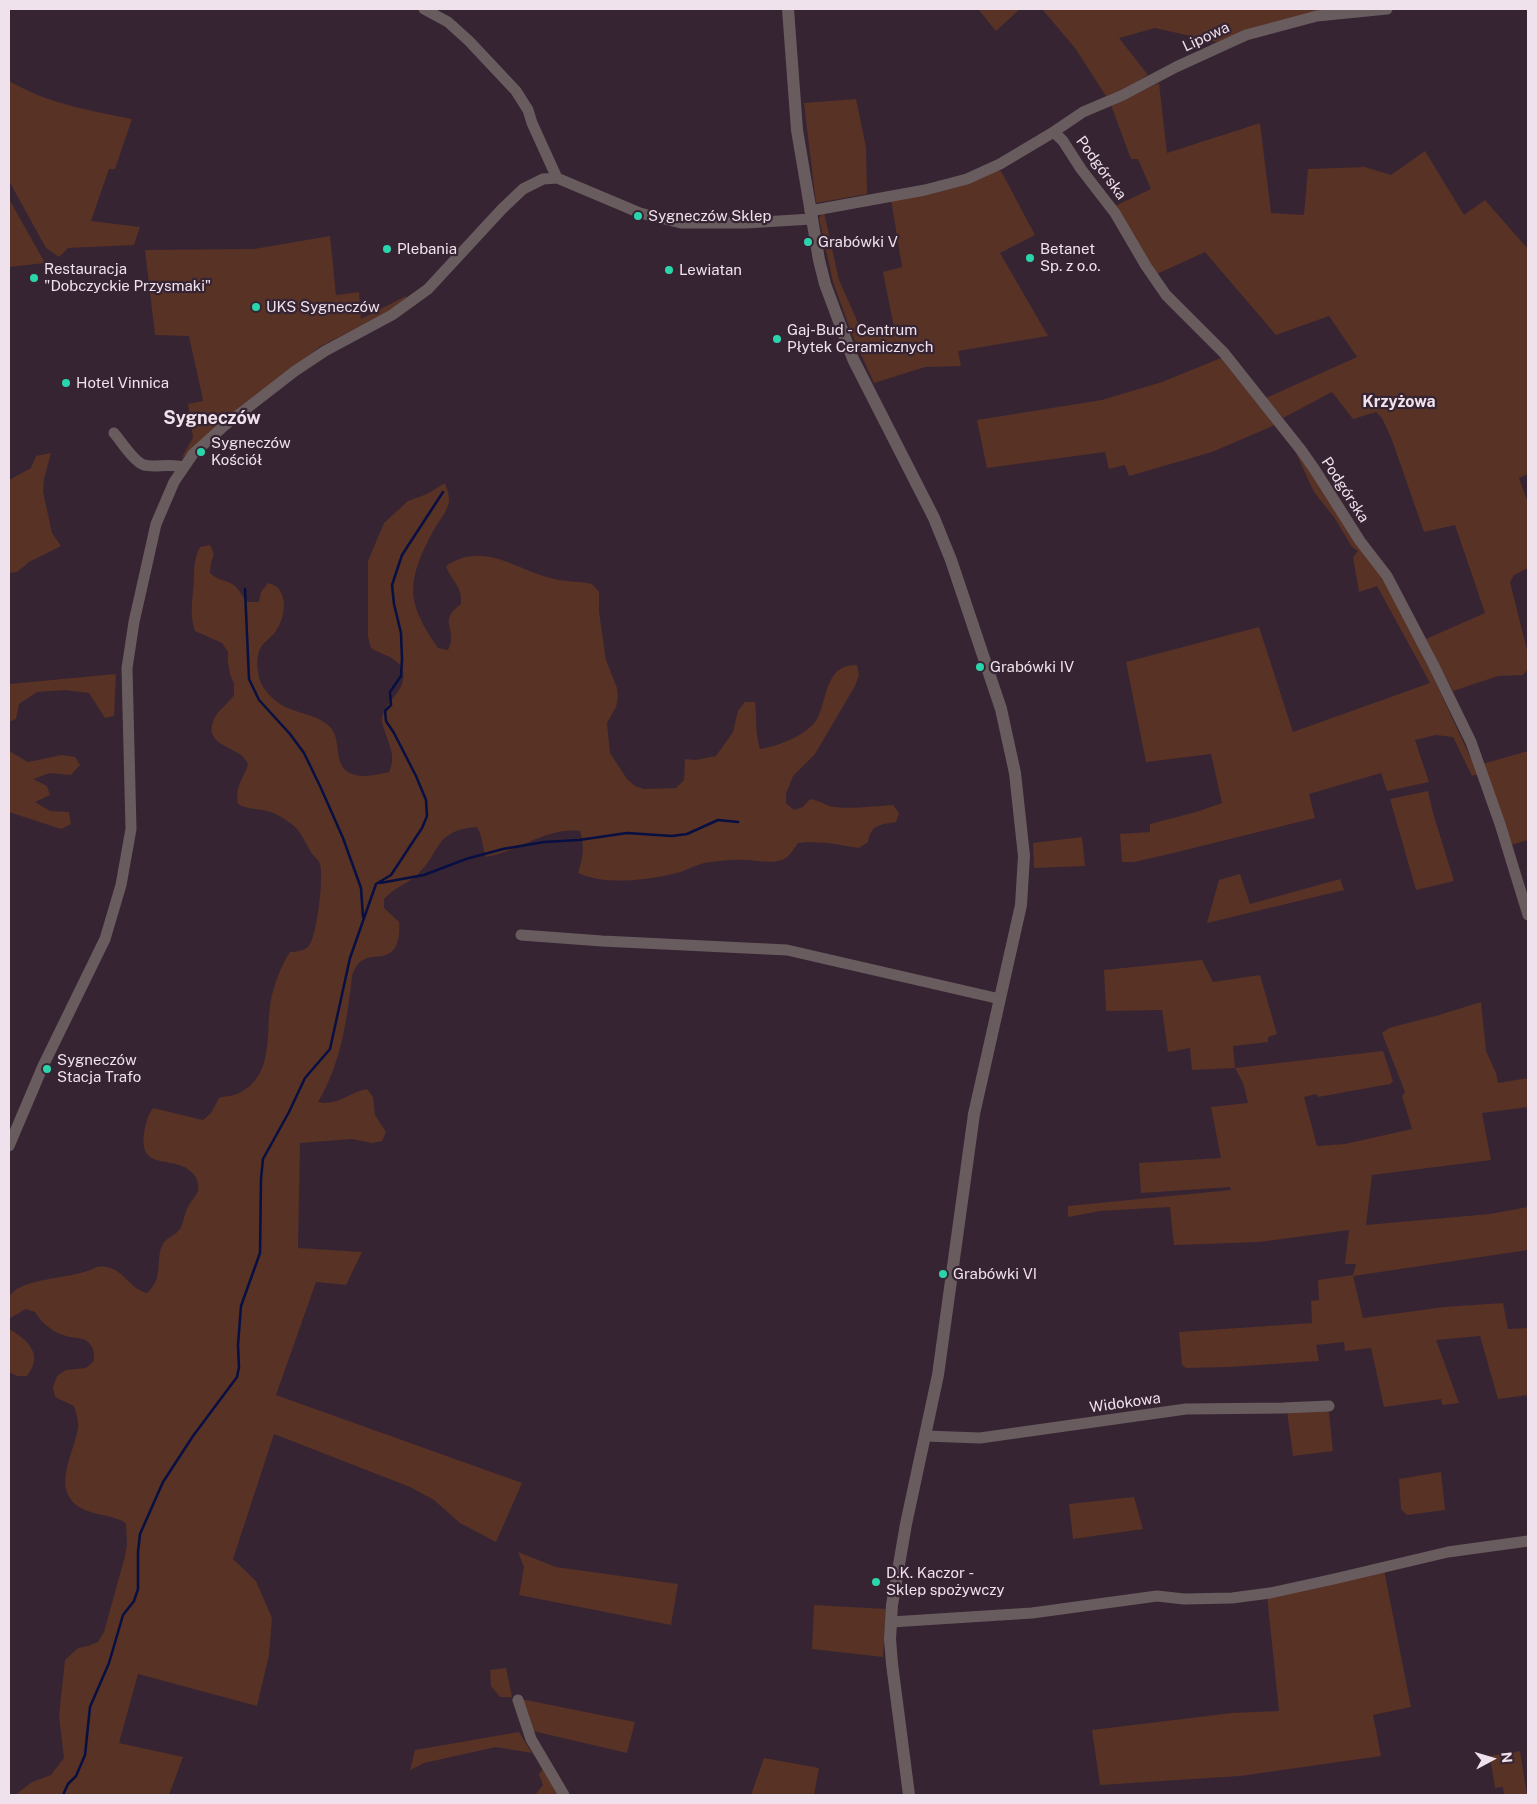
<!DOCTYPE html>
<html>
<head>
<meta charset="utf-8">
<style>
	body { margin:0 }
	#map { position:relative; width:1537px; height:1804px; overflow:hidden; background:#372433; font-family:"Public Sans",sans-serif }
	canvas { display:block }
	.frame { position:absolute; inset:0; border:10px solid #efe2ec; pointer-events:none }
	.north { position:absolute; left:1467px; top:1734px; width:50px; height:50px; -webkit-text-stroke:4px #372433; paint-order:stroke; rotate:84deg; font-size:14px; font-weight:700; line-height:20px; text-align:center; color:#efe2ec }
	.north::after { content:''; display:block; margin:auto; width:18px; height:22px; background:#efe2ec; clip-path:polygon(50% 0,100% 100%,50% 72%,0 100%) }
</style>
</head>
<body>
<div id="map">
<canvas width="1537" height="1804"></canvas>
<div class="frame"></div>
<div class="north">N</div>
</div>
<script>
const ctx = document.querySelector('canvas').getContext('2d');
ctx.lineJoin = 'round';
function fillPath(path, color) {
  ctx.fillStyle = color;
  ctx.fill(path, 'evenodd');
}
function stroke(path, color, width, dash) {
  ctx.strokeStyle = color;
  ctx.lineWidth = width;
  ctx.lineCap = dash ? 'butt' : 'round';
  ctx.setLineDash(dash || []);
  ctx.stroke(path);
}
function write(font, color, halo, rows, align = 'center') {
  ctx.font = font + ' "Public Sans",sans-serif';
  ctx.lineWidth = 4.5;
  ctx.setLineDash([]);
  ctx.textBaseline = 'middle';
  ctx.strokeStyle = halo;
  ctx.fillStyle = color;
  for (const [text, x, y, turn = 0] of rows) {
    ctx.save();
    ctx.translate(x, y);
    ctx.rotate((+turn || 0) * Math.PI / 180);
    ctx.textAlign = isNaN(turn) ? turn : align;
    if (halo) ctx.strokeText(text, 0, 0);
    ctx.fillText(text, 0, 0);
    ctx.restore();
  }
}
const green = new Path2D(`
	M978,9H1020L996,31Z
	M1042,9H1336L1245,31L1217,42L1155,28L1119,38L1148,75L1126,88L1106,96L1075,48Z
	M9,81C49,104 87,110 132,119L115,169H109L91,221L140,227L134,245L68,248L59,257L46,248L9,181Z
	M1159,83L1167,153L1260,123L1271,213L1304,215L1308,169L1365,167L1391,175L1425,151L1464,215L1485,200L1528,249V474L1519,478L1528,503V568L1514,575L1510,582L1528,654V669L1523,675L1498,676L1453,691L1426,639L1485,613L1455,525L1424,532L1392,440L1382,418L1376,412L1353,419L1332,392L1283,418L1266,398L1357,357L1329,316L1276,335L1205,252L1157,274L1115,206L1151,189L1138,159H1131L1111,105Z
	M856,99L866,147L867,194L816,203L804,103Z
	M995,171H1001L1035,235L1000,253L1048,336L958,351L961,366L925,367L874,383L853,337L833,282L819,218L824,212L839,280L863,334L894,328L883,272L902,267L891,199Z
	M9,199L45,263L9,267Z
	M330,236L336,295L359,292L361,319L406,296V299L393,309L321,346L222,421L181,459L193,438L188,404L203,401L202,395L189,336L155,335L145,250L254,249Z
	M1221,358L1275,425L1212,452L1129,476L1125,465L1109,469L1105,452L987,468L977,420L1102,400L1162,382Z
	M1291,442L1383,576L1435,681L1478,774L1472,776L1453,737L1436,735L1415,740L1429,782L1387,791L1381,773L1309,794L1315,818L1165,855L1134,862H1122L1120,834L1150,832V824L1196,812L1222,803L1211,754L1146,762L1126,662L1259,627L1293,732L1430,683L1377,586L1359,592L1353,557L1358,551L1352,547L1334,517L1314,492Z
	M51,453L44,479L43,492L52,533L61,546L29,562L17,572L9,573V480L31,468L36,456Z
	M445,483C447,490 451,498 448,505C446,513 439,521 435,528C423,549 408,579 415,604C419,620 429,635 438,648L448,650C459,628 436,622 461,604C462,584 452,583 446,566C484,541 514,569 550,578C564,582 578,581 592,584L599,592V612L606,660L617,688L618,698L616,707L607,723L610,753L627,779L635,786L644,789L676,788L684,780L685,759L695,760L716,756L733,732L738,711L745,702H755C757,717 755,734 760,749C776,747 808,735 817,719C828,698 825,664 857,665L859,675L855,686L815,754L793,776L786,794V803L794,810L803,807L810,799C817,800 822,803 829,806C842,810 878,806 893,805L899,813L896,822C880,825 871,824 868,842L859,848L828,843L808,842L798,843C794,849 789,857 782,860C769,864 758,860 744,860C733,859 721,861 710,862C698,863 688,870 677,873C646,880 608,886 578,873C583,859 585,846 580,831C546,827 518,852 486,857C482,846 483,837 477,827C433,830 441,854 416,876C405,885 395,887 384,899V908L399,922C400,936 399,952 383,956C376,957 370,956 363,960C357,963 354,970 352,976C347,1021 341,1063 318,1102C336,1107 350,1092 367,1089L373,1097L375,1115L386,1132L382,1141L372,1143L352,1139L300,1143L298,1248L362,1252L346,1285L316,1282L276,1395L522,1483L496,1542L460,1523L434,1500L410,1487L274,1434L233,1559L256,1581L272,1618L269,1655L257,1706L138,1674L119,1743L183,1757L169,1795H15L32,1782L51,1775L64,1758L59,1716L65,1660L78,1648L88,1646L98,1642L104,1632L125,1556L127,1545L126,1523C111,1514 94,1516 79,1507C51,1488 74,1454 78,1428C79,1421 76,1413 74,1406L55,1397L53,1387L57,1376L66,1370L86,1368L94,1361C94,1355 94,1348 89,1343C85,1338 76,1338 70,1337C55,1334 43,1325 35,1312L26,1309L10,1318L9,1324C9,1316 6,1301 11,1294C24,1279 66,1278 84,1272C93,1270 96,1265 106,1267C125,1270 128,1288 147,1293C165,1277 154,1261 163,1244C167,1237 176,1235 180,1229C184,1222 184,1214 188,1207C190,1202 196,1196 198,1191C199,1186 197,1179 195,1176C179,1152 138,1175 144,1133C146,1123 147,1117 153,1108L203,1120L211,1113L219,1098C226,1096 235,1096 241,1092C273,1075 266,1036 270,1006C272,990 281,965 290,952C296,952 303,951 308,947C317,939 324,876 320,864C318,859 313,856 311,852C305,843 302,833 294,826C287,820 276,813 267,811C256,808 249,810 238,804C235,784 243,781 248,764C246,761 244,757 241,755C227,745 204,742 214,719C218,710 229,703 234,695V684L230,674L228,663V652L222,643L195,631C190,617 192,605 193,591C195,574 192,562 200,547L210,545L214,554L211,563L210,573C219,582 227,579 235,586C240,591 243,598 248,602H259L261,592L268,583C271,584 275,585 278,588C288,599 284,619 276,631C272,637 265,641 261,647C256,655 257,668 259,677C262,691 279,706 293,710C306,715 319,716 330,727C342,739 333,762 348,772C359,779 377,775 389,772C396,757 390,747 385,732C384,728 382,724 382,721C382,702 407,692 403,672C400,657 381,655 371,648L368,637V561L384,523L408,501L427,494Z
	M116,674L114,716L105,718L89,693L65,690L37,692L19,704L16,719L9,722V684Z
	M9,751L28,762L62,755L75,757L80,765L71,775L50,773L33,779L47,786L50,795L35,802L50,811L69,812L71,824L61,829L9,812Z
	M1528,751V840L1511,845L1482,764Z
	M1428,791L1433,813L1454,881L1416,890L1390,799Z
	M1082,837L1085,866L1034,868L1033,843Z
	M1240,874L1250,904L1340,879L1344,890L1207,923L1219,880Z
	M1202,960L1213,982L1260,975L1277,1034L1268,1037V1042L1233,1046L1235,1068L1383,1051L1393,1081L1390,1084L1318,1097L1316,1094L1304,1097L1317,1146L1345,1144L1412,1129L1402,1096L1405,1092L1382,1033L1389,1028L1439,1015L1481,1002L1486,1051L1496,1073L1498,1083L1528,1078V1107L1482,1113L1491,1160L1372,1175L1366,1225L1490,1214L1528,1207V1250L1353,1276L1363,1318L1444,1307L1503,1303L1508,1329L1528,1328V1395L1498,1399L1480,1336L1436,1340L1459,1403L1442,1405L1441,1399L1384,1407L1371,1348L1345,1351L1344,1342L1316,1345L1319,1361L1229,1367L1186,1368L1182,1365L1179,1332L1312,1323L1311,1301L1319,1300L1318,1280L1353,1275L1356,1264H1345L1349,1230L1259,1242L1174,1245L1170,1207L1100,1211L1068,1217V1206L1231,1190L1230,1187L1141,1193L1139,1163L1221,1158L1211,1107L1248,1103L1243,1083L1235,1068L1192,1070L1190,1048L1168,1052L1162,1010L1106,1011L1104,970Z
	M9,1329C28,1340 44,1354 27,1376H17L9,1372Z
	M1325,1409L1329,1413L1333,1451L1293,1456L1287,1411Z
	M1441,1472L1445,1510L1407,1515L1401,1509L1399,1479Z
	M1134,1497L1143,1529L1073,1539L1069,1504Z
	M518,1552L556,1567L678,1584L671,1625L519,1595L524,1567Z
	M1384,1570L1411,1707L1373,1715L1381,1756L1240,1776L1100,1785L1092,1730L1232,1713L1279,1711L1267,1596Z
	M814,1605L886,1609L883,1657L812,1649Z
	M506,1668L512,1697H500L491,1686L490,1670Z
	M521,1699L635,1722L627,1753L533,1731Z
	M519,1732L532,1753L496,1747L424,1763L410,1770L415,1750Z
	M1520,1751L1527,1795H1504L1503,1787L1495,1788L1490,1756Z
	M764,1758L819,1768L814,1795H751Z
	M543,1769L559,1795H535L543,1785L539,1774Z`);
const stream = new Path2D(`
	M245,589L249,679L259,700L290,734L304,753L320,786L343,838L361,888L363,917
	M380,883L424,875L466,859L503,849L544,842L579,840L627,833L672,836L687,834L718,820L738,822
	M63,1795L68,1784L76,1776L85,1755L90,1707L109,1663L123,1615L134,1601L138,1589V1552L140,1534L163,1482L193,1436L237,1377L239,1367L238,1345L241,1306L260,1253L261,1179L263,1159L289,1112L305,1078L330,1049L350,958L376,884L391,875L422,828L427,816L426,800L416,776L394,733L386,721L385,711L391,705L390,692L401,676L402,659L401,633L394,604L392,585L402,555L443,492`);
const minor = new Path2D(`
	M424,9L448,22L469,41L516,91L528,110L532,123L557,178
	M1052,133L1056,134L1063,141L1081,169L1115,213L1146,266L1166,295L1224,353L1301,450L1315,470L1360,541L1387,576L1433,664L1471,742L1500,824L1528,915
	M810,211L925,190L967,179L1000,164L1052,133L1083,112L1123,95L1176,67L1246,35L1317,16L1387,9
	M114,433C121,441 134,462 144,465C154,468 169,463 183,467
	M521,935L602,941L787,950L1000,999
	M9,1146L43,1066L105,939L121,885L131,829L127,668L134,622L156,524L174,482L193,454L224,426L295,371L325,351L392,315L428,289L502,209L523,189L543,179L557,178L640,213L681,223H746L811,219
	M925,1436L980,1438L1186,1409L1283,1408L1329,1406
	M891,1622L1032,1613L1157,1596L1184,1599L1232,1598L1270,1593L1334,1579L1448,1552L1528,1541
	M518,1700L531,1739L564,1795`);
const tertiary = new Path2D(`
	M788,9L797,130L819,260L825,284L853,359L934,518L951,560L1001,709L1015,773L1024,856L1021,905L974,1114L938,1375L906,1524L892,1605L890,1639L892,1664L909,1795`);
const markers = [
	[638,216,5,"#2bd5ac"],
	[808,242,5,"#2bd5ac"],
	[387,249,5,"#2bd5ac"],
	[1030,258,5,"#2bd5ac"],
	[669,270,5,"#2bd5ac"],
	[34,278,5,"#2bd5ac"],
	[256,307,5,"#2bd5ac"],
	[777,339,5,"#2bd5ac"],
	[66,383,5,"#2bd5ac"],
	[201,452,5,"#2bd5ac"],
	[980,667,5,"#2bd5ac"],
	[47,1069,5,"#2bd5ac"],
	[943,1274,5,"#2bd5ac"],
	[876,1582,5,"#2bd5ac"]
];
const streetNames = [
	["Lipowa",1206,37,-25],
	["Podgórska",1101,168,54],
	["Podgórska",1345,490,57],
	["Widokowa",1125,1403,-8]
];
const poiNames = [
	["Sygneczów Sklep",648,216],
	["Grabówki V",818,242],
	["Plebania",397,249],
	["Betanet",1040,249],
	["Sp. z o.o.",1040,266],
	["Restauracja",44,269],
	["\"Dobczyckie Przysmaki\"",44,286],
	["Lewiatan",679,270],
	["UKS Sygneczów",266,307],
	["Gaj-Bud - Centrum",787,330],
	["Płytek Ceramicznych",787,347],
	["Hotel Vinnica",76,383],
	["Sygneczów",211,443],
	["Kościół",211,460],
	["Grabówki IV",990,667],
	["Sygneczów",57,1060],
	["Stacja Trafo",57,1077],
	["Grabówki VI",953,1274],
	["D.K. Kaczor -",886,1573],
	["Sklep spożywczy",886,1590]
];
const neighbourhoodNames = [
	["Krzyżowa",1399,402]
];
const quarterNames = [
	["Sygneczów",212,418]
];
fillPath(green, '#573225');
stroke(stream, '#080f42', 2.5);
stroke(minor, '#695c5e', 11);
stroke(tertiary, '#695c5e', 12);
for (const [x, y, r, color] of markers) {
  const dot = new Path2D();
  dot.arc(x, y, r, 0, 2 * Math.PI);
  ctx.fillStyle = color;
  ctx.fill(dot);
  stroke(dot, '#372433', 2);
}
write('15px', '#efe2ec', '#372433', streetNames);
write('15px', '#efe2ec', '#372433', poiNames, 'left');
write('bold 16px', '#efe2ec', '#372433', neighbourhoodNames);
write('bold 18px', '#efe2ec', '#372433', quarterNames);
</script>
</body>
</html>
